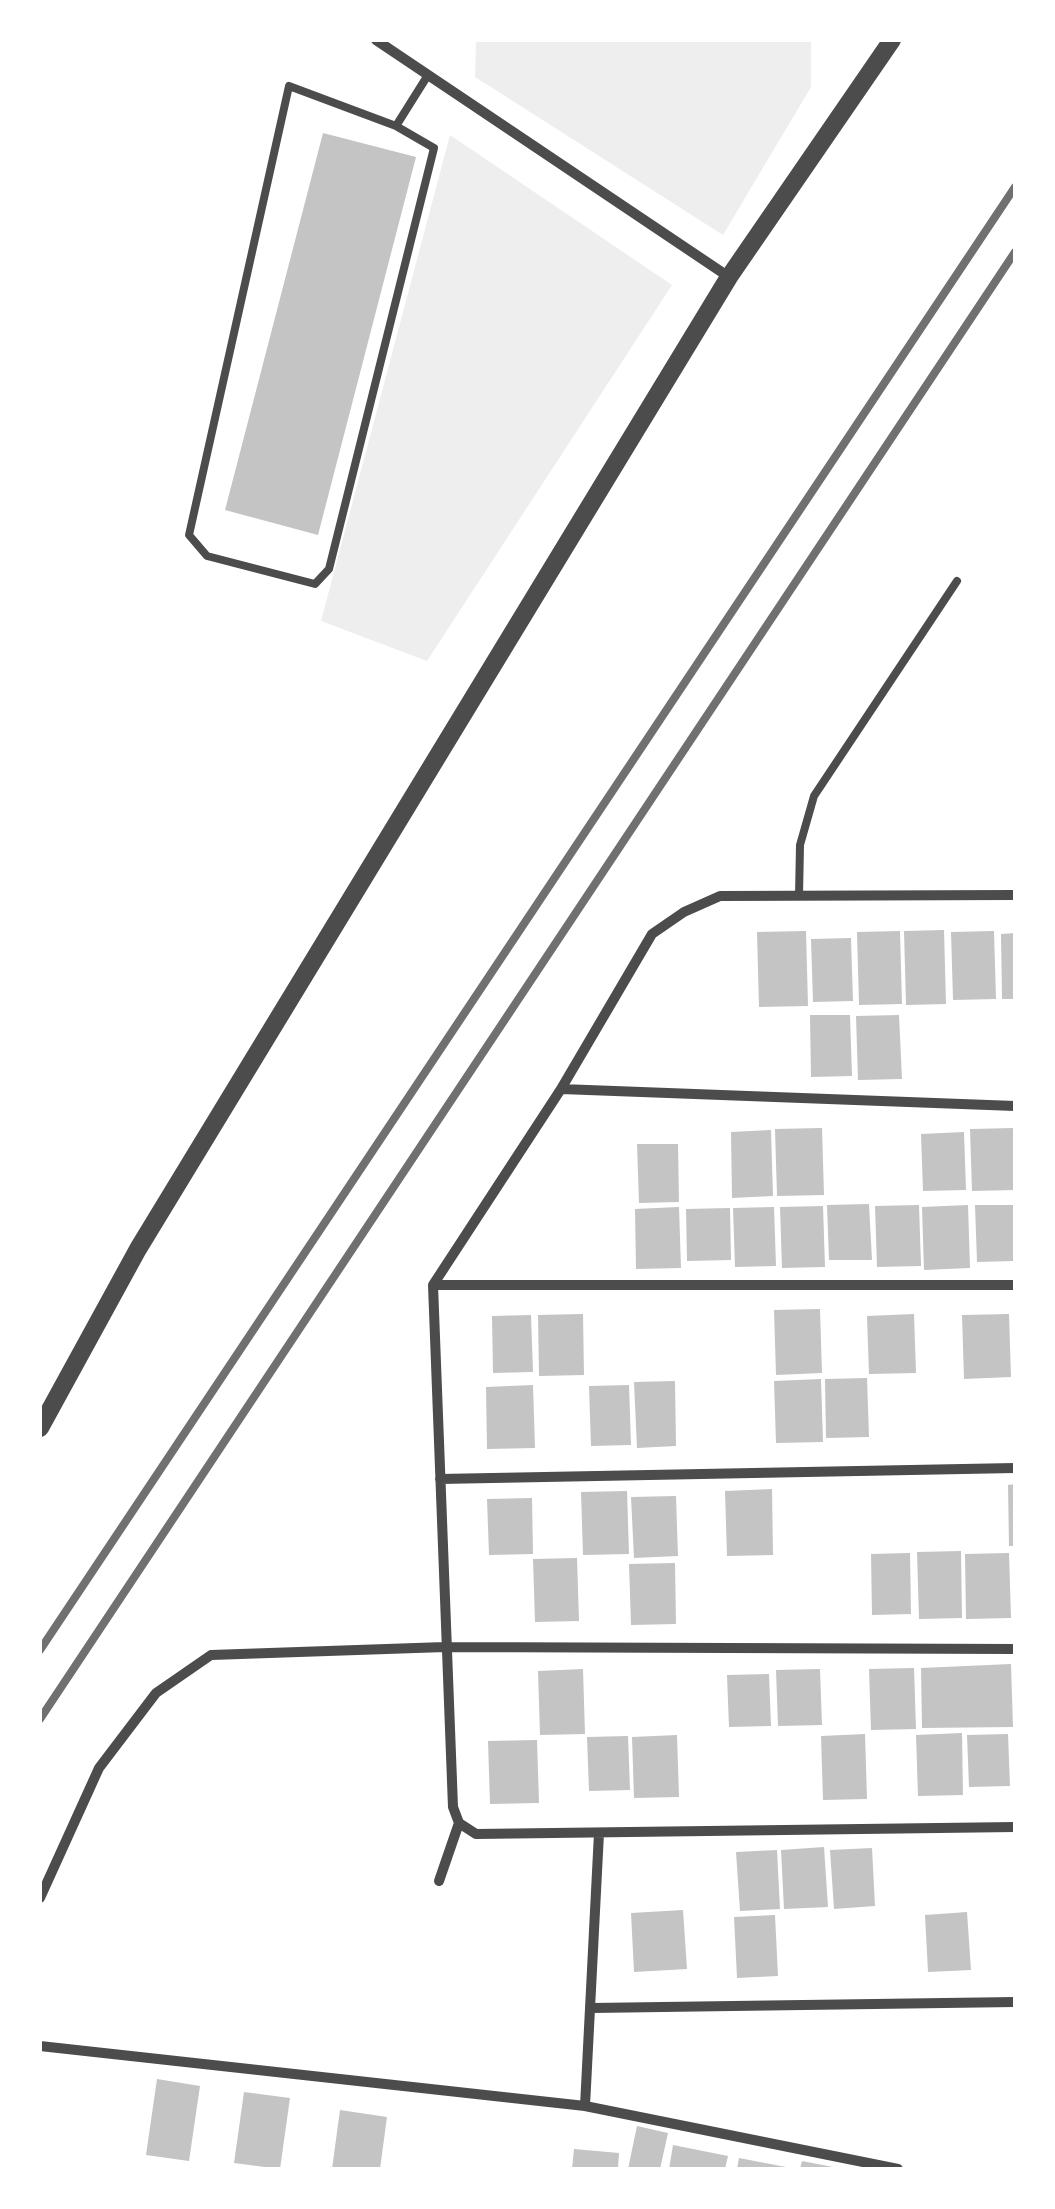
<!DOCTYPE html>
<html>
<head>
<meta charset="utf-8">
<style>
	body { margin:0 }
	#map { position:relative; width:1055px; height:2209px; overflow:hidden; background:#fff; font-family:"DejaVu Sans",sans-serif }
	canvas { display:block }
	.frame { position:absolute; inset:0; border:42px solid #fff; pointer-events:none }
</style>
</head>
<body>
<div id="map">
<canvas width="1055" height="2209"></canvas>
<div class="frame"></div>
</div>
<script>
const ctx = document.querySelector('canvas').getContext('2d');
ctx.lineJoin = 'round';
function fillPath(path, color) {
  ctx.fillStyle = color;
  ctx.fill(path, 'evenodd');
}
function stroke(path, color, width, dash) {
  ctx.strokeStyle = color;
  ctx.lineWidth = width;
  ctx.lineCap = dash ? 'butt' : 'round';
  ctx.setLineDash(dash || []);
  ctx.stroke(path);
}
const green = new Path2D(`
	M476,40H811V87L723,235L475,77Z
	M450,135L672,285L427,661L321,621Z`);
const building = new Path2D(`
	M323,133L416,157L318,535L225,510Z
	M944,930L946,1004L906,1005L904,931Z
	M806,931L808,1006L759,1007L757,932Z
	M900,931L902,1004L859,1005L857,932Z
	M994,931L996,999L953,1000L951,932Z
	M1015,933V999H1002L1001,934Z
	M851,938L853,1001L813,1002L811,939Z
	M810,1015H850L852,1076L811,1077Z
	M899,1015L902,1079L858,1080L856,1016Z
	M822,1128L824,1195L777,1196L775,1129Z
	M1014,1128L1015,1190L972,1191L970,1129Z
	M771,1130L773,1196L732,1198L731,1132Z
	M964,1132L966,1190L923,1191L921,1134Z
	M637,1144H678L679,1202L639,1203Z
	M869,1204L872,1260H829L827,1205Z
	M919,1205L921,1266L877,1267L875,1206Z
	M968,1205L970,1268L924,1270L922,1207Z
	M975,1205H1013L1014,1261L977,1262Z
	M823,1206L825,1267L782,1268L780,1207Z
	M679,1207L681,1268L636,1269L635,1209Z
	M774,1207L776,1266L735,1267L733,1208Z
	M730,1208L731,1260L687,1261L686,1209Z
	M820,1309L822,1373L776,1375L774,1310Z
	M583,1314L584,1375L539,1376L538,1315Z
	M914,1314L916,1373L869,1374L867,1316Z
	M1009,1314L1011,1377L964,1379L962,1315Z
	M531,1315L533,1372L493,1373L492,1316Z
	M867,1378L869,1437L826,1438L825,1379Z
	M821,1379L823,1442L776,1443L774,1381Z
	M675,1381L676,1446L637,1448L634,1382Z
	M533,1385L535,1448L487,1449L486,1387Z
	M629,1385L631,1445L591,1446L589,1386Z
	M1015,1484V1546H1009L1008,1485Z
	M772,1489L773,1555L727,1556L725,1491Z
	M627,1491L629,1554L583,1555L581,1492Z
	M676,1496L678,1556L634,1558L631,1497Z
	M532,1498L533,1554L489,1555L487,1499Z
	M961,1551L962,1618L919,1619L917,1552Z
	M910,1553L911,1614L872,1615L871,1554Z
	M1009,1553L1011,1618L966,1619L965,1554Z
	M577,1558L579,1621L535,1622L533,1559Z
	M675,1563L676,1624L631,1625L629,1564Z
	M1011,1664L1013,1727L922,1728L921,1668Z
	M914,1668L916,1729L871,1730L869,1669Z
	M583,1669L585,1734L540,1735L538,1671Z
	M820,1669L822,1725L778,1726L776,1670Z
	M769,1674L771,1726L729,1727L727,1675Z
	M962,1733L963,1795L918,1796L916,1735Z
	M865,1734L867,1799L823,1800L821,1736Z
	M1008,1734L1010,1786L969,1787L967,1735Z
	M677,1735L679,1797L634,1798L632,1737Z
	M628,1736L630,1790L589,1791L587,1737Z
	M537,1740L539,1803L490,1804L488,1741Z
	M824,1847L828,1907L784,1909L781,1850Z
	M872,1848L875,1906L834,1909L830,1850Z
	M777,1850L780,1909L740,1911L736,1852Z
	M683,1910L687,1969L634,1972L631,1913Z
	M967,1912L971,1970L928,1972L925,1915Z
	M775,1915L778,1976L737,1978L734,1917Z
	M157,2079L200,2086L189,2161L146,2155Z
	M244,2092L290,2098L280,2169L234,2163Z
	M340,2110L387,2117L380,2169H332Z
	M637,2126L668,2133L660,2169H628Z
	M673,2145L728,2156L725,2169H669Z
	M574,2149L619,2153L618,2169H572Z
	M739,2158L786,2167L785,2169H737Z
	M802,2161L833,2167V2169H800Z`);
const service = new Path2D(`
	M396,126L289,86L189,535L207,556L315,584L329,569L434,148L396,126L428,75
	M799,896L800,845L814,796L957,581`);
const minor = new Path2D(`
	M376,40L729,277
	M1015,895L720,896L684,912L652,934L561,1089L433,1285L453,1807L459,1823L476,1834L1015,1827
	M561,1089L1015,1106
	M433,1285H1015
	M440,1479L1015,1468
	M439,1881L459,1823
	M40,1898L99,1768L156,1693L211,1655L445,1647L1015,1649
	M592,2008L1015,2002
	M40,2046L585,2106L898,2169
	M585,2106L599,1833`);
const tertiary = new Path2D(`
	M40,1428L138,1249L729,277L892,40`);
const rail = new Path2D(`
	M40,1650L1015,187
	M40,1719L1015,252`);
fillPath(green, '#eee');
fillPath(building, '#c4c4c4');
stroke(service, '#4c4c4c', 8);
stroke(minor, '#4c4c4c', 10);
stroke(tertiary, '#4c4c4c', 18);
stroke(rail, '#707070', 8);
</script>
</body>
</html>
